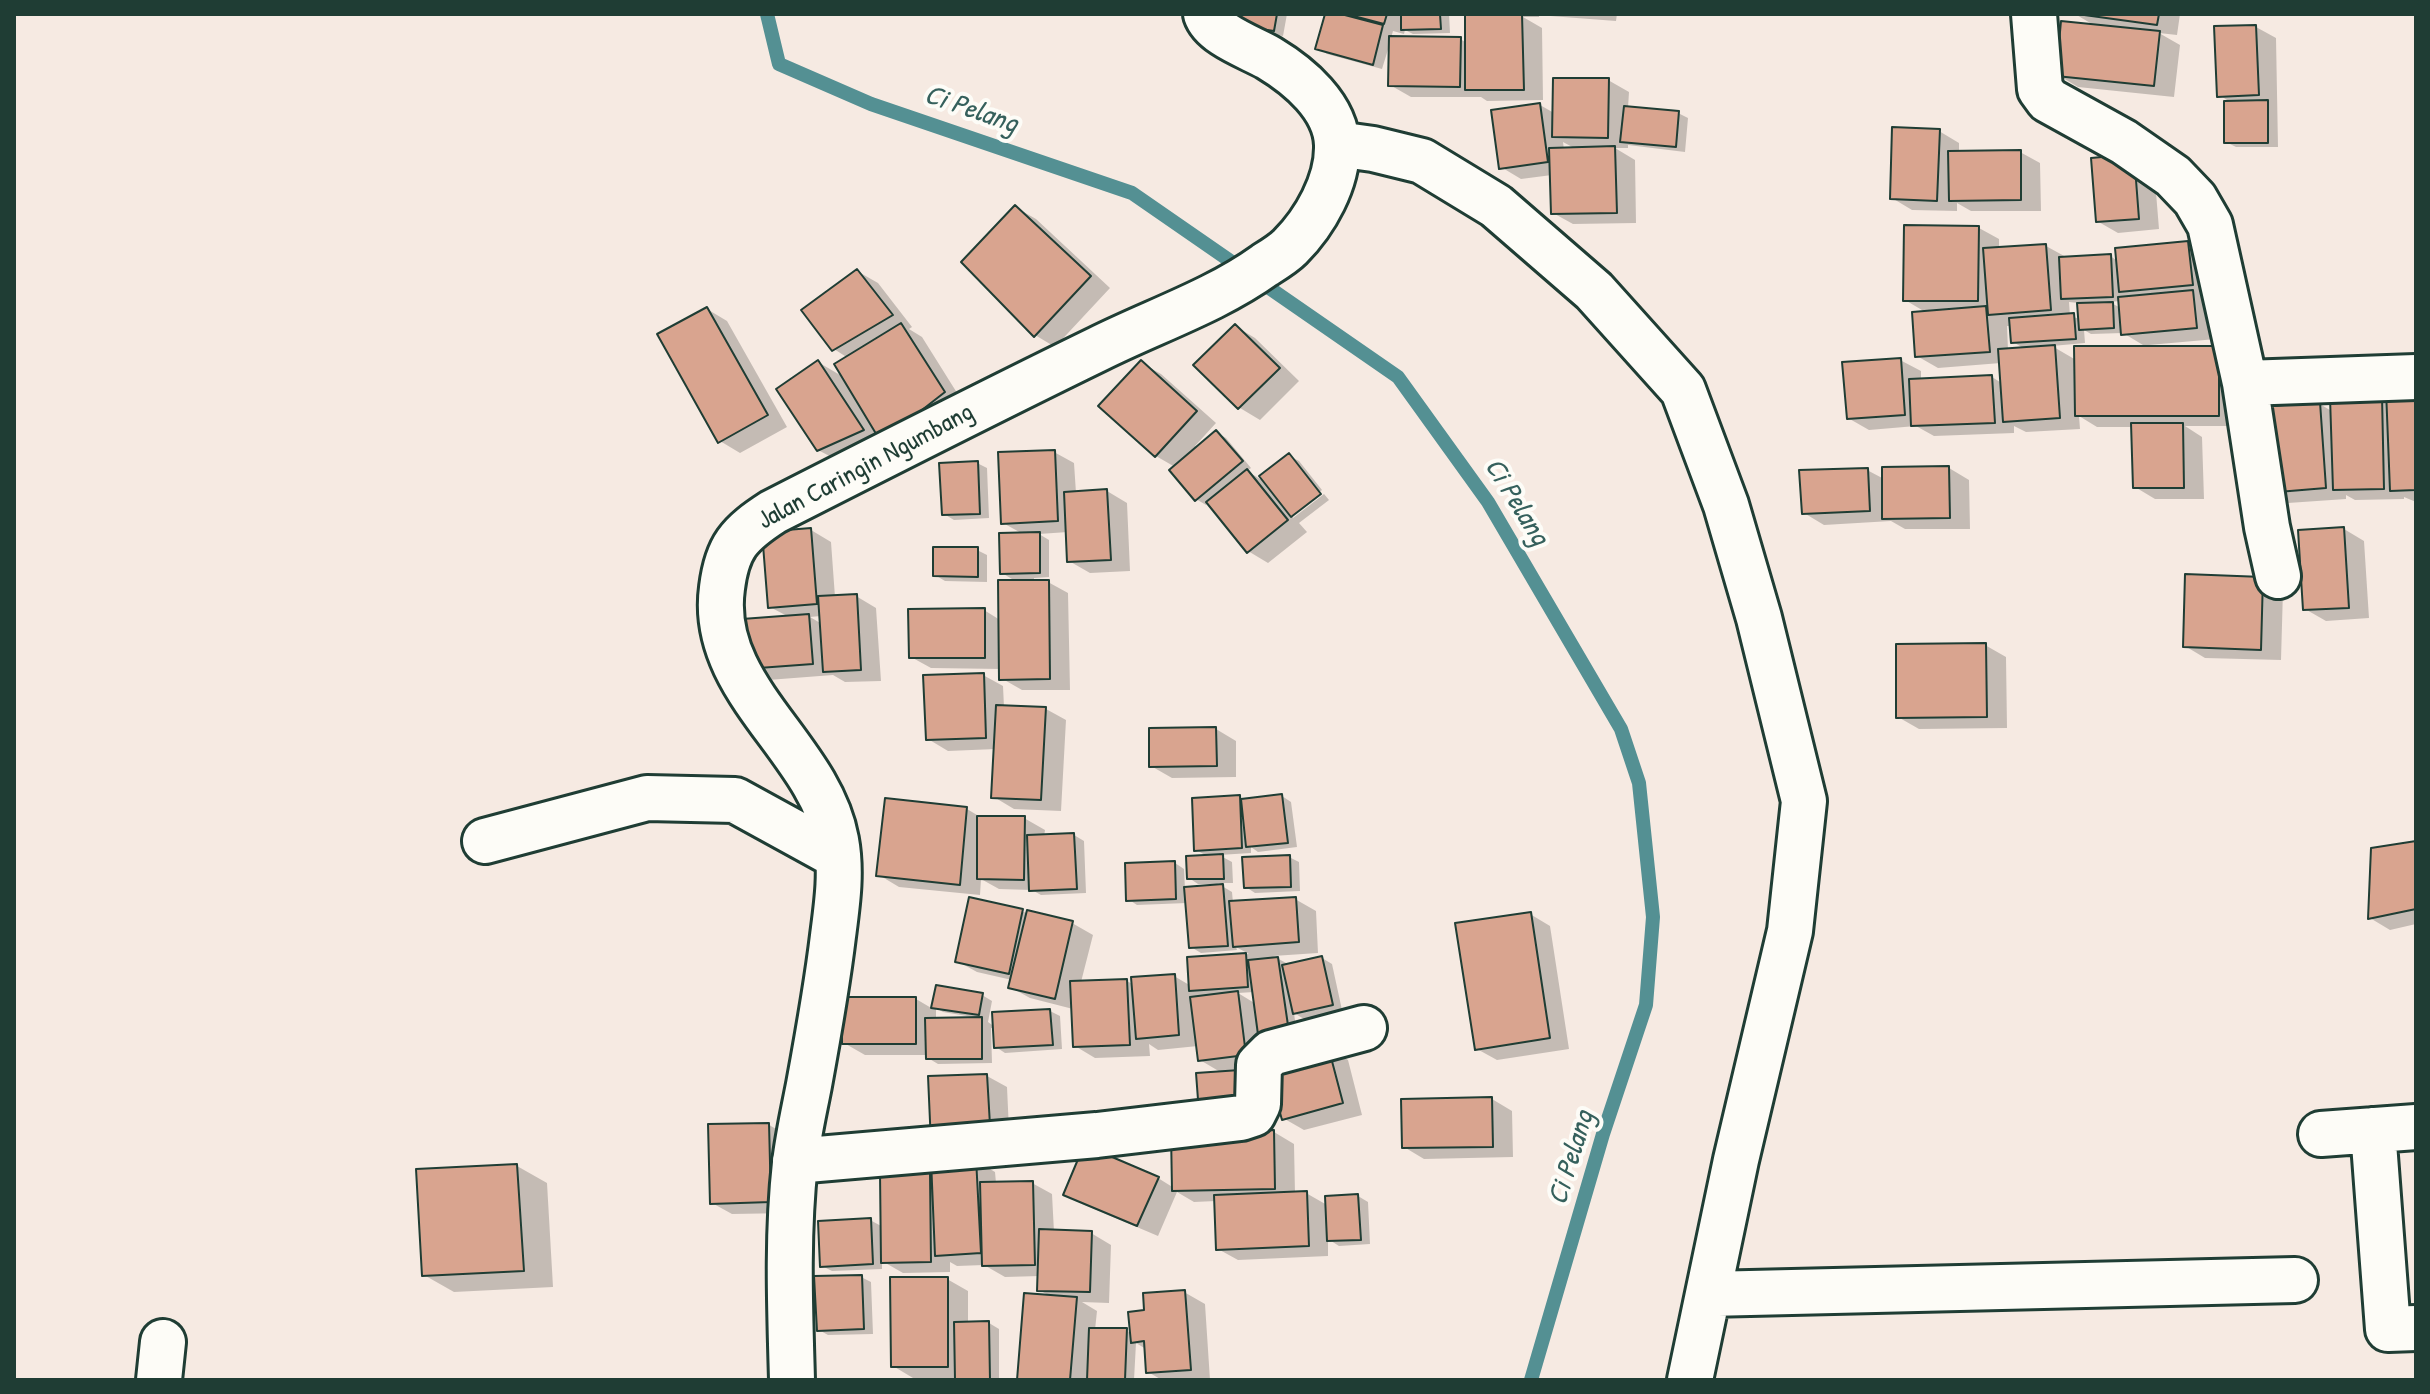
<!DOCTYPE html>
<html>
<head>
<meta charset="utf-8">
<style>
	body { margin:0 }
	#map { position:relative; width:2430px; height:1394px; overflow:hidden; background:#f6eae2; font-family:"Patrick Hand",sans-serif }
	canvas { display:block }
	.frame { position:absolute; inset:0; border:16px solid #1f3d34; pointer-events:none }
</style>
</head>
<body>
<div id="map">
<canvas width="2430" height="1394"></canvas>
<div class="frame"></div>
</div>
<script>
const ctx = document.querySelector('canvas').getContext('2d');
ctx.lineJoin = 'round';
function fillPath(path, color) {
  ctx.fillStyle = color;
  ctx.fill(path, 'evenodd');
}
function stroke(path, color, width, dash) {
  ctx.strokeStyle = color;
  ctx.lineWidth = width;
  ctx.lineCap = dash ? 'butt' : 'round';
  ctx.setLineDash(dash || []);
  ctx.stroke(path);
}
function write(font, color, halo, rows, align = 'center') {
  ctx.font = font + ' "Patrick Hand",sans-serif';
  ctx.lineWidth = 8;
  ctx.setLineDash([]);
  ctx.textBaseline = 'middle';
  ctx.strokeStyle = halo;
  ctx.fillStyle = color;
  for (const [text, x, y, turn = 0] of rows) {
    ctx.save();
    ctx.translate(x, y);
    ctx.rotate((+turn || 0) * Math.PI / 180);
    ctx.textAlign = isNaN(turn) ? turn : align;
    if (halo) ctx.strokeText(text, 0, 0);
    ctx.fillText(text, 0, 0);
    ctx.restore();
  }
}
const shadow = new Path2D(`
	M1217,14H1287L1283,36L1225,27Z
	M1327,14L1346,16L1343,14H1449L1450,33L1413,34L1405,30L1404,34L1393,31L1391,38L1460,39L1467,43V17L1461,14H1539V17H1523L1542,28L1543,100L1487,101L1481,97H1411L1390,85V43L1382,69L1327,54L1318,48Z
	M1546,14H1617L1616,21L1550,16Z
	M2075,14H2180L2177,35L2159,33L2180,45L2174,97L2078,87L2058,75L2097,27Z
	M2256,27L2276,38L2278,147H2236L2226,142L2232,103L2219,95Z
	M1608,80L1629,92L1628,108L1678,113L1688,118L1685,152L1628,145V148H1615L1635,160L1636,223L1573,224L1553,213L1552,175L1521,179L1501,167L1540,105L1554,113ZM1563,142L1576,149L1564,150Z
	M1939,131L1959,143V153L2020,152L2040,163L2041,211H1971L1957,203V211L1912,210L1892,198Z
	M2093,159L2154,168L2159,229L2118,233L2097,221Z
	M1015,207L1036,219L1110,288L1055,347L1035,335Z
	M1979,228L1999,239V249L2046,246L2066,257L2110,256L2118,261L2188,243L2208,255L2213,296L2201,297L2213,303L2216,339L2149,345L2150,348H2219L2239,426H2185L2202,437L2204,499H2155L2135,487L2133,427H2097L2079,416L2080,429L2026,432L2014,426V433L1934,436L1916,426L1869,430L1848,418L1900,360L1921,371V380L1992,377L2003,384L2001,363L1938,368L1917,356L1927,313L1905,300ZM2120,301L2121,308L2109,302ZM2069,302L2079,303L2080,319L2070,316ZM2007,326H2012L2013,342L2025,349L2008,350ZM2084,330L2091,334L2123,333L2148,348L2076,360L2052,346L2085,343Z
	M857,271L878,283L912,327L909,329L922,337L964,404L839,461L818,450V362L845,378L848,358L834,349Z
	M707,309L727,321L787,427L740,453L720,441Z
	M1235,326L1255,338L1299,381L1260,420L1240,408L1196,365Z
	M1141,363L1161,374L1216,423L1195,446L1197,448L1216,432L1226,438L1251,468L1247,471L1260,479L1289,456L1299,461L1322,490L1293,513V518L1324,494L1329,500L1299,523L1307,532L1268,563L1248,551L1209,502L1206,505L1196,499L1175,467L1156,456Z
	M2416,391V502L2404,497V499L2355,500L2346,495V499L2288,503L2267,492L2320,404L2333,412L2381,398L2389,403Z
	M1054,452L1074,463L1076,493L1107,491L1127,503L1130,571L1090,573L1069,561L1068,532L1039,534L1049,540V577L1034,578V582H1048L1068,593L1070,690H1022L1001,678V669L931,668L911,657L984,610L1000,620L1017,582L1002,573L1023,534L1003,523Z
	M977,463L987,468L989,518L954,520L944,514Z
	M1949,468L1969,480L1970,529H1905L1891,521L1824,525L1804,513L1867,470L1884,479Z
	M2344,529L2364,541L2369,618L2326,621L2305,609Z
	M811,530L831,542L835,597L856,596L876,608L881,681L845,682L833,675L768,680L747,668L789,617L770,607ZM821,616L822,624L810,617Z
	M977,550L987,555V582L945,581L935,575Z
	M2187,576L2283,590L2281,660L2205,658L2185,646Z
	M1985,645L2006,657L2007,728L1919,729L1898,717Z
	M983,675L1003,686L1004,707L1046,709L1066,720L1061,811L1014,809L994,797L996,749L948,751L928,739Z
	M1216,729L1236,741V777L1172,778L1151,766Z
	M1282,796L1291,802L1297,847L1258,852L1251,847V853L1219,855L1232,862L1233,883H1217L1232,892L1233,903L1295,899L1316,911L1318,953L1273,956L1288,964L1322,958L1332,964L1342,1010L1304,1019L1294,1013L1298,1043L1265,1066L1237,1070L1250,1077L1222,1073L1200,1060L1198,1046L1158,1050L1149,1044L1150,1056L1095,1058L1075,1046L1073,1009L1030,998L1010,987L1012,980L977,972L957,961L970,900L1072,923L1093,935L1081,982L1127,981L1134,985L1174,976L1191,986L1189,959L1249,954L1236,947L1237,950L1201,953L1191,947L1187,903L1137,905L1128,899L1175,863L1184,869L1185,889L1209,887V884H1198L1189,878L1209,857L1196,850L1239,797L1245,801ZM1254,992L1256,1004L1238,993Z
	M967,809L982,818H1024L1045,830L1044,837L1074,835L1084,841L1086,893L1041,895L1032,890L999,889L981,879L980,895L899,887L879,875Z
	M2416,844V924L2390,930L2370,918Z
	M1289,857L1299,862L1300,891L1255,893L1246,887Z
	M1530,914L1550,926L1569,1049L1497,1060L1477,1049Z
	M938,987L982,995L992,1001L988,1022L995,1027L1050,1011L1060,1016L1062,1049L1005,1053L996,1047L995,1028H991L992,1063L938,1064L928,1058V1055H865L844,1043L916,999L933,1009ZM936,1008L943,1012L973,1017V1019L936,1020Z
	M1328,1048L1348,1060L1362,1115L1304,1130L1283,1118Z
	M987,1076L1007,1087L1010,1152L930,1078Z
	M1492,1099L1512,1111L1513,1157L1424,1159L1404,1147Z
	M769,1125L789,1136L791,1213L732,1214L712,1203Z
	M1274,1132L1294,1144L1295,1194L1306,1193L1327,1205L1358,1196L1368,1202L1370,1244L1339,1246L1328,1239V1256L1238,1260L1218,1249L1216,1201L1194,1202L1177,1192L1158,1236L1085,1205L1065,1194L1158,1178L1174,1188Z
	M975,1160L995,1172L996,1183H1032L1052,1194L1054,1232L1091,1233L1111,1245L1109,1303L1082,1302L1097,1311L1095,1330H1126L1132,1334L1146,1312L1184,1292L1205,1304L1210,1380H1162L1148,1372L1146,1349L1136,1343L1134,1380H1019L1052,1297L1039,1290L1040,1276L1005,1277L984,1265L957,1266L950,1262V1272L903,1273L882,1261V1269L832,1271L822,1266L870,1220L883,1227L929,1174L934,1176Z
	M517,1166L547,1183L553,1287L454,1292L424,1275Z
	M861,1277L871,1282L873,1334L828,1335L819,1330Z
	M947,1279L968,1291V1324L989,1323L999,1329V1380L913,1378L893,1366Z`);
const stream = new Path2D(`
	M767,14L779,64L871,104L1132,193L1398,377L1488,502L1621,729L1639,783L1653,917L1646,1005L1603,1134L1531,1380`);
const building = new Path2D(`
	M1215,14H1277L1274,31L1214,22Z
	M1325,14H1341L1383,25L1373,65L1315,49Z
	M1346,14H1387L1384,24Z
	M1401,14H1440L1441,29L1401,30Z
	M1465,14H1522L1524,90H1465Z
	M2077,14H2159L2157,25Z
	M2061,21L2160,31L2154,86L2056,76Z
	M2256,25L2259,95L2217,97L2214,26Z
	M1389,36L1461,37L1460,87L1388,86Z
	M1553,78H1609L1608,138L1552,137Z
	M2268,100V143H2224V101Z
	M1540,103L1548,162L1499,169L1491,110Z
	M1624,106L1679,111L1676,147L1620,142Z
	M1892,127L1940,129L1937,201L1890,199Z
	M1615,146L1617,213L1551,214L1549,148Z
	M2021,150V200L1949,201L1948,151Z
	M2134,154L2139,219L2096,222L2091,158Z
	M1015,205L1091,276L1034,337L961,262Z
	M1904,225L1979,226L1978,301H1903Z
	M2188,241L2193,285L2119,292L2115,248Z
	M2046,244L2051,310L1988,315L1983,248Z
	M2111,254L2113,297L2061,299L2059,257Z
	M857,269L893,315L832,351L801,310Z
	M2193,290L2197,328L2121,335L2118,297Z
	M2113,302L2114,328L2079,330L2077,303Z
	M1986,306L1990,352L1915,357L1912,312Z
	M707,307L768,415L718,443L657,334Z
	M2074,313L2076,339L2011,343L2009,318Z
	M901,323L945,392L881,442L834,364Z
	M1235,324L1280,368L1238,409L1193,365Z
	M2055,345L2060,418L2003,422L1998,349Z
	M2074,346H2219V416H2075Z
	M1901,358L1905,415L1847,419L1842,362Z
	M818,360L864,430L817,451L776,389Z
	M1141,360L1197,411L1155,457L1098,406Z
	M1992,375L1995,423L1911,426L1909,379Z
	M2416,389V490L2390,491L2386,390Z
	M2382,396L2384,489L2333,490L2330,397Z
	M2320,402L2326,488L2266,493L2260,407Z
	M2131,423H2183L2184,488H2133Z
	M1216,430L1243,461L1195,501L1169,470Z
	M1055,450L1058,521L1001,524L998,452Z
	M1289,453L1321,494L1291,517L1259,476Z
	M978,461L980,514L942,515L939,463Z
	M1949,466L1950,518L1882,519V467Z
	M1868,468L1870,511L1802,514L1799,470Z
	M1247,469L1288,520L1247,553L1206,502Z
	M1107,489L1111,560L1067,562L1064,492Z
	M2344,527L2349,608L2303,610L2298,530Z
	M811,528L817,604L768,608L762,532Z
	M1040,532V573L1000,574L999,533Z
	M933,547H978V577L933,576Z
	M2185,574L2263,577L2261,650L2183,647Z
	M998,580H1049L1050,679L999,680Z
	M857,594L861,670L823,672L818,596Z
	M985,608V658H909L908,609Z
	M809,614L813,664L745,669L742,619Z
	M1986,643L1987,717L1896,718V644Z
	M984,673L986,738L926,740L923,675Z
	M996,705L1046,707L1041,800L991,798Z
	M1216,727L1217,766L1149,767V728Z
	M1282,794L1288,843L1246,847L1241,799Z
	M1240,795L1242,848L1194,851L1192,798Z
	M885,798L967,807L960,885L876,876Z
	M977,816H1025L1024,880L977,879Z
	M1074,833L1077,889L1029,891L1027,835Z
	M2416,841V909L2368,919L2371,848Z
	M1223,854L1224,879H1187L1186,856Z
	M1290,855L1291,887L1244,888L1242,857Z
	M1175,861L1176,899L1126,901L1125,863Z
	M1223,884L1228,946L1189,948L1184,887Z
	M969,897L1023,909L1009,974L955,962Z
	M1296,897L1299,942L1233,947L1229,901Z
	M1027,910L1073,921L1055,999L1008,988Z
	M1531,912L1550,1038L1475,1050L1455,923Z
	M1246,953L1248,987L1189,991L1187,957Z
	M1322,956L1333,1005L1293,1014L1282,965Z
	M1278,957L1290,1039L1259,1042L1248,960Z
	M1175,974L1179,1035L1136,1039L1131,977Z
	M1127,979L1130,1045L1073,1047L1070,981Z
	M936,985L983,993L979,1015L931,1008Z
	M1238,991L1246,1055L1198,1061L1190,997Z
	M842,997H916V1044H842Z
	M1050,1009L1053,1045L994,1048L992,1012Z
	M982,1017V1059H926L925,1018Z
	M1328,1046L1343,1103L1282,1120L1266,1062Z
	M1240,1070L1243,1110L1199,1113L1196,1073Z
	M987,1074L991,1142L931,1144L928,1076Z
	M1492,1097L1493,1147L1402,1148L1401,1099Z
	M769,1123L771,1202L710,1204L708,1124Z
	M1274,1130L1275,1189L1172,1191L1171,1132Z
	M1084,1145L1159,1177L1137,1226L1063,1195Z
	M976,1158L981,1253L935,1256L931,1160Z
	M517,1164L524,1271L422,1276L416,1169Z
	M930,1172L931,1262L881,1263L880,1173Z
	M1033,1181L1035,1265L982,1266L980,1182Z
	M1307,1191L1309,1246L1216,1250L1214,1195Z
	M1358,1194L1361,1240L1327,1241L1325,1196Z
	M871,1218L873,1264L820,1267L818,1221Z
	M1039,1229L1092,1231L1090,1292L1037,1291Z
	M862,1275L864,1329L817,1331L814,1276Z
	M890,1277H948V1367H891Z
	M1185,1290L1191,1370L1146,1373L1144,1341L1131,1343L1128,1312L1144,1310L1143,1293Z
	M1024,1293L1077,1297L1070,1380H1017Z
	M989,1321L990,1380H955L954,1322Z
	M1089,1328H1127L1125,1380H1087Z`);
const street = new Path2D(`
	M2034,14L2040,89L2048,100L2124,142L2173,176L2195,199L2210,225L2245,383L2267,527L2278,576
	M1337,144L1373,149L1422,161L1496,206L1594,291L1683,390L1726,505L1759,618L1804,801L1790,931L1736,1160L1690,1380
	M2245,383L2416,377
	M485,841L647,798L735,800L837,856
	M2373,1130L2388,1329L2416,1328
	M2321,1134L2416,1127
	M795,1161L1097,1135L1241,1118L1253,1114L1258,1104L1259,1065L1271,1053L1364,1028
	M1708,1294L2295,1280
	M159,1380L163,1342
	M792,1380C790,1308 787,1235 795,1163C798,1137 804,1111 809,1085C818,1036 827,986 833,936C837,905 842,872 836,840C819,747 708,689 722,588C727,547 739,534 773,512C881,457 989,402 1098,349C1154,321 1215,301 1265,265C1273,260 1283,254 1290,247C1315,222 1338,182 1337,145C1336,107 1299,76 1269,58C1250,47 1213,35 1206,14`);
const streetNames = [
	["Jalan Caringin Ngumbang",866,467,-28]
];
const waterNames = [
	["Ci Pelang",971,110,19],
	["Ci Pelang",1516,502,58],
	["Ci Pelang",1572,1158,-73]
];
fillPath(shadow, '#0003');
stroke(stream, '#549093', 14);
fillPath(building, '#d9a48f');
stroke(building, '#1f3d34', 2);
stroke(street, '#1f3d34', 50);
stroke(street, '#fdfcf7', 44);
write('26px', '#1f3d34', '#fdfcf7', streetNames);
write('italic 28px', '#35605c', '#fdfcf7', waterNames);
</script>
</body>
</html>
